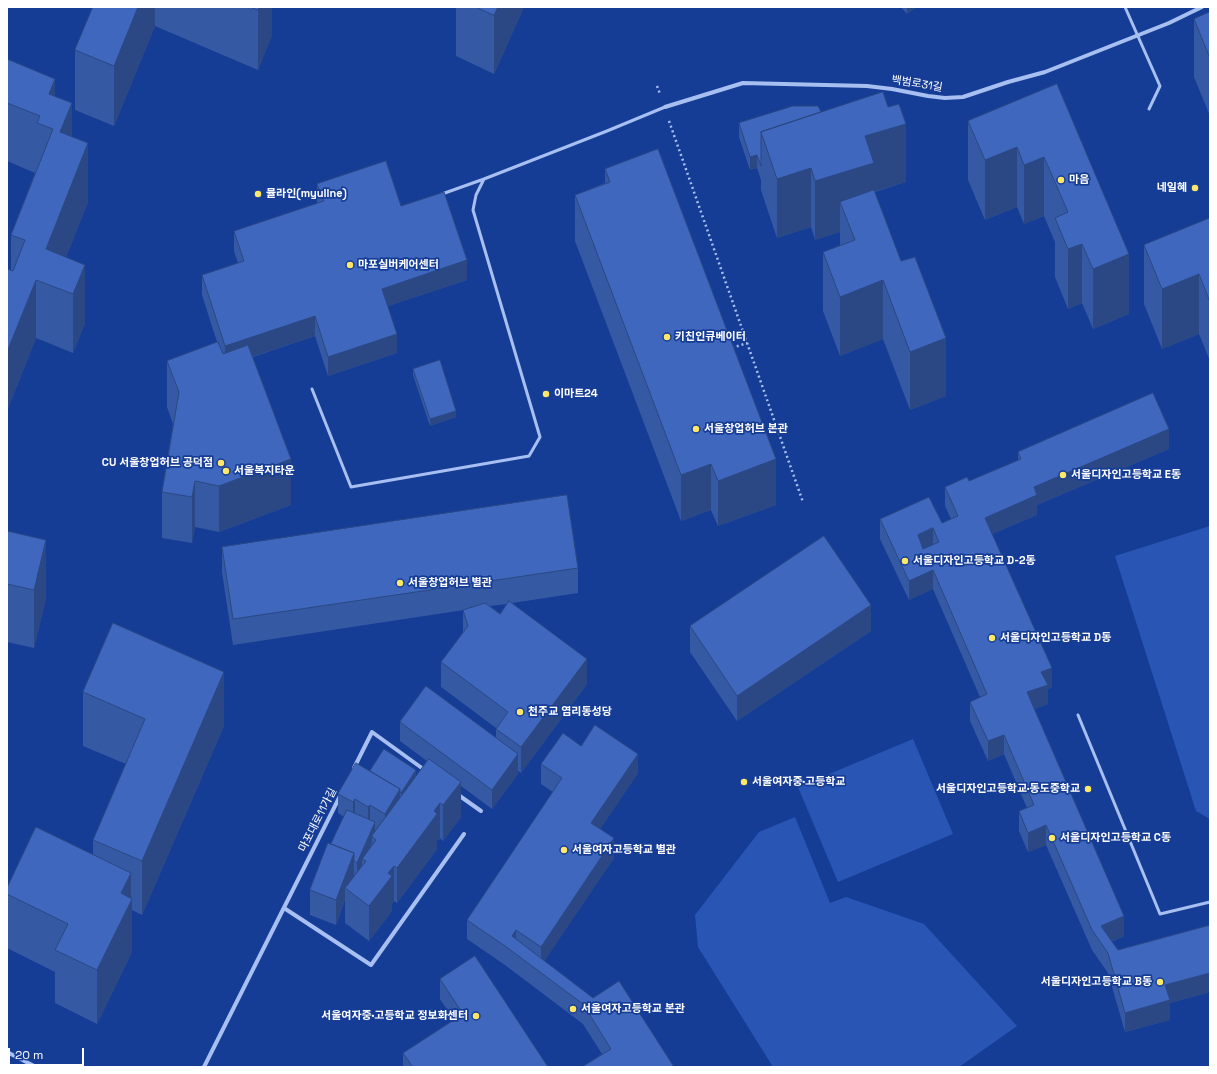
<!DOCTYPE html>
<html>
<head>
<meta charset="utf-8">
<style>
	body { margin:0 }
	#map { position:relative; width:1217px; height:1074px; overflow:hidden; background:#163d96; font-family:"Space Grotesk",sans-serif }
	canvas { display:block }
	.frame { position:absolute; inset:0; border:8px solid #fff; pointer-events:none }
	.scale { position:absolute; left:8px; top:1048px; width:76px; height:18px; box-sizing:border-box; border:2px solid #fff; border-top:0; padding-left:5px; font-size:12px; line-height:14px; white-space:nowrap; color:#fff; -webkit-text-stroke:3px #163d96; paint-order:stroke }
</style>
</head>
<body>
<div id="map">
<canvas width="1217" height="1074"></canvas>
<div class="frame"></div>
<div class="scale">20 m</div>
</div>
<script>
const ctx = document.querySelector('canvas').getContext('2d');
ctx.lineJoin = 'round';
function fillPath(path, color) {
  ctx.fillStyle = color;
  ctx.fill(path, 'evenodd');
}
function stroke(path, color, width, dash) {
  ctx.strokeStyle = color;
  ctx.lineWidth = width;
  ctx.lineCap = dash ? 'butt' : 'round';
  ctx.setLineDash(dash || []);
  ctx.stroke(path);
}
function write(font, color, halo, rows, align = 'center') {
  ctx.font = font + ' "Space Grotesk","Noto Sans KR",sans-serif';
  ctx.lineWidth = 3.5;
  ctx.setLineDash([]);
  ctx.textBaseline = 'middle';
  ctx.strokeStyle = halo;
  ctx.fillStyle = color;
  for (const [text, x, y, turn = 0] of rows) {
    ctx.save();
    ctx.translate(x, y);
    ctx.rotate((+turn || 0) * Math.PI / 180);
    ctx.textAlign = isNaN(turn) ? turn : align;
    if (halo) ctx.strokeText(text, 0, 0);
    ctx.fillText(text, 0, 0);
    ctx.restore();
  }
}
const green = new Path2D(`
	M1210,526V819L1196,811L1115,556Z
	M913,739L953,834L838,882L798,787Z
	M795,817L830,903L846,897L924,924L1017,1026L959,1067H773L698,947L695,915L759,832Z`);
const path = new Path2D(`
	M657,86L660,94
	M669,121L803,502
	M732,348L747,343`);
const lane = new Path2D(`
	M1125,7L1160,86L1149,109
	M442,194L484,179
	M312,389L351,487L529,456L540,437L473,210L476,195L484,179L607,131L665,107
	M1078,715L1160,914L1210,902`);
const street = new Path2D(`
	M665,107L743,83L867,86L892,89L928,96L945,98L963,97L1008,82L1045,72L1169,23L1202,7
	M354,768L372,732L426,771
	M457,794L481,811
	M284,908L371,965L464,834
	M7,1052L36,1067
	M204,1067L341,794`);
const wall = new Path2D(`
	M93,7H272V35L258,70L155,26L114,126L75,110V50Z
	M456,7H524L494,74L456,56Z
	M901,7H916L907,14Z
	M1210,12V116L1194,77V19Z
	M7,59L55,96L72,137L88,202L66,257L85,323L73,353L36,338L7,411V269L11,270V235L35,173L7,161Z
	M1057,84L1129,314L1093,329L1082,303L1068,309L1055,277V242L1044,216L1024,224L1017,207L985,220L968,180V121Z
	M821,112L906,182L875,192L946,396L910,410L883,339L840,356L823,311V252L840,246V232L815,240L811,227L777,238L761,190V180L757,168L750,170L739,137V123Z
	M605,169L776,505L718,526L711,510L681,521L575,241V195L605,183Z
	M317,184L401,206L467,280L388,306L397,353L328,376L315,336L253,357L291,505L219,532L195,527L192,543L162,538V492L173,424L167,407V361L217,342L202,295V275L238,263L234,251V231L317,204Z
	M1210,218V361L1199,334L1162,349L1144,304V245Z
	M413,369L456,417L430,426L413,375Z
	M1169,449L1037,505V515L992,534L1052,687L1048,689V704L1034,709L1124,936L1111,942L1118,950L1210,925V992L1170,1003V1020L1125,1032L1108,973L1092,950L1046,845L1028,852L1019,831V811L1027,808L1004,754L988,761L970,721V702L980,697L933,589L909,600L880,539V519L942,523L951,519L945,506V487L969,481L1018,461V452Z
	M7,531L46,598L34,648L7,642Z
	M222,547L578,568V593L512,603L587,684L521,773L518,771V774L492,809L461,786V817L443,841L440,838L437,841V849L397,903L394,901L392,904V911L369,941L345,923V900L336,925L310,915V890L344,817L338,813V794L370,771L416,776L427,761L400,741V722L496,738V728L441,687V662L463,633V610H464L233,645L222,572ZM507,604L500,614L490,606Z
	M690,626L871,631L737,721L690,652Z
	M83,692L224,726L142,915L132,910V952L97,1024L55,1003V972L7,948V888L93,854V840L126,764L83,746Z
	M581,746L638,773L600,829L614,858L544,961L674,1067H582L602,1054L583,1024L505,965L467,939V920L553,792L541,784V764Z
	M440,979L548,1067H403V1053L454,1020L440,999Z`);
const shadedWall = new Path2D(`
	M138,7H155V26L114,126V66Z
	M259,7H272V35L258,70V10Z
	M498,7H524L494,74V15Z
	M907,7H916L907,14Z
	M55,79V137L53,129L49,94Z
	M72,103V162L60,132Z
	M906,124V182L840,202V232L815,240V181L865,136Z
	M88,143V202L54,287L46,249Z
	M1017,147V207L985,220V160Z
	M757,155V168L750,170V157Z
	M1044,157V216L1024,224V165Z
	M811,168V227L777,238V179Z
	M1082,244V303L1068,309V249Z
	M1129,254V314L1093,329V269Z
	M467,260V280L382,308V289Z
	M85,265V323L73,353V294Z
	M1199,274V334L1162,349V289Z
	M36,280V338L7,411V352Z
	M883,280V339L840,356V297Z
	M315,316V336L225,366V346Z
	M397,334V353L328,376V357Z
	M946,338V396L910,410V352Z
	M456,411V417L430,426V419Z
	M1169,429V449L1037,505V515L985,537V518L1034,487Z
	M291,459V505L219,532V486Z
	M776,459V505L718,526V481Z
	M711,464V510L681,521V475Z
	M195,481V527L192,543V497Z
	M933,528V547L918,555V535Z
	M46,540V598L34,648V590Z
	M933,570V589L909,600V581Z
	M871,605V631L737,721V696Z
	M587,659V684L521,773V747Z
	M1052,668V687L1048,689V704L1027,712V692L1041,672Z
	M224,672V726L142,915V861Z
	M1004,735V754L988,761V741Z
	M518,754V774L492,809V790Z
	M638,754V773L591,843V823Z
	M416,770V784L401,806V793Z
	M461,782V817L443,841V805Z
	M400,789V808L385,833V814Z
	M355,799V819L353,822V802Z
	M440,803V838L437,841V849L397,903V868L434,811Z
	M370,805V824L368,827V807Z
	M375,822V836H372V843L364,860L362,859V864L357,876V863Z
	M1046,825V845L1028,852V833Z
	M614,838V858L541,966V947Z
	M354,853V878L345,888V900L336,925V900Z
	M394,866V901L392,904V911L369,941V906L388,873Z
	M131,873V900L132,899V952L97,1024V970L121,893Z
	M1124,916V936L1103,945L1101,926Z
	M516,930V949L512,936Z
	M1210,973V992L1170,1003V1020L1125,1032V1013L1165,985Z`);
const building = new Path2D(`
	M93,7H138L114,66L75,50Z
	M251,7H259L258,10Z
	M476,7H498L494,15Z
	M1210,12V58L1194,19Z
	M7,59L55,79L49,94L72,103L60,132L88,143L46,249L85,265L73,294L36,280L7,352V269L13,271L25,240L11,235L53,129L37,123L40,116L7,103Z
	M1057,84L1129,254L1093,269L1082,244L1068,249L1055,218L1068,212L1044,157L1024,165L1017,147L985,160L968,121Z
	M883,92L888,107L899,104L906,124L865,136L874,163L815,181L811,168L777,179L761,132Z
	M793,106H818L821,112L761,132V166L757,155L750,157L739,123Z
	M658,149L776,459L718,481L711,464L681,475L575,195L610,182L605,169Z
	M386,161L401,206L444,192L467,260L382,289L397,334L328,357L315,316L225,346L202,275L244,261L234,231L324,201L317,184Z
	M874,190L901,261L915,257L946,338L910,352L883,280L840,297L823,252L855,240L840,202Z
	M1210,218V302L1199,274L1162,289L1144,245Z
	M218,342L223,354L248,345L291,459L219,486L195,481L192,497L162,492L179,392L167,361Z
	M440,360L456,411L430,419L413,369Z
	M1153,393L1169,429L1034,487L1037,495L985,518L1052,668L1041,672L1048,685L1027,692L1124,916L1101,926L1118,950L1210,925V973L1165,985L1170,1000L1125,1013L1108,953L1092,930L1046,825L1028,833L1019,811L1034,805L1004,735L988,741L970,702L987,694L933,570L909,581L880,519L929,497L942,523L958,516L945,487L967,477L969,481L1021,459L1018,452ZM933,528L939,542L923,549L918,535Z
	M567,495L578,568L233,619L222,547Z
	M7,531L46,540L34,590L7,584Z
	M824,536L871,605L737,696L690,626Z
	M509,601L587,659L521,747L496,729L508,712L441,662L468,626L463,610L485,603L500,614Z
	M113,623L224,672L142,861L93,840L145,719L83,692Z
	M426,686L518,754L492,790L400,722Z
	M595,725L638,754L591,823L614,838L541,947L516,930L512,936L593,998L619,981L674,1067H600V1066L598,1067H582L611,1049L583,1004L505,946L467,920L562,778L541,764L563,733L581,746Z
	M384,749L416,770L401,793L400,792V789L370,771Z
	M429,759L461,782L443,805L440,803L434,811L437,814L397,868L394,866L388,873L392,876L369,906L345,888L366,861L362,859L376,840L372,836Z
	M356,763L400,789L385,814L370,805L368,807L355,799L353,802L338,794Z
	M347,810L375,822L357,863L354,861V853L331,844Z
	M36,827L131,873L121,893L132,899L97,970L55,950L68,924L7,894V888Z
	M328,843L354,853L336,900L310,890Z
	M475,956L548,1067H413L403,1053L463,1014L440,979Z`);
const markers = [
	[1061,180,4,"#ffe768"],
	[1195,188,4,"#ffe768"],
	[258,194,4,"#ffe768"],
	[350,265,4,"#ffe768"],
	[667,337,4,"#ffe768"],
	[546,394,4,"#ffe768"],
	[696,429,4,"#ffe768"],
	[221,463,4,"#ffe768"],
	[226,471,4,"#ffe768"],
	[1063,475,4,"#ffe768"],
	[905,561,4,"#ffe768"],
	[400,583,4,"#ffe768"],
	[992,638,4,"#ffe768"],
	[520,712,4,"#ffe768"],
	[744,782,4,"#ffe768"],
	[1088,789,4,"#ffe768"],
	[1052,838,4,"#ffe768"],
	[564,850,4,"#ffe768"],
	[1160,982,4,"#ffe768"],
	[573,1009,4,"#ffe768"],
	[476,1016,4,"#ffe768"]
];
const streetNames = [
	["백범로31길",917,84,9],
	["마포대로11가길",318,820,-63]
];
const poiNames = [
	["마음",1069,180],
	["네일혜",1187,188,"right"],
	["뮬라인(myuline)",266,194],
	["마포실버케어센터",358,265],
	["키친인큐베이터",675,337],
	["이마트24",554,394],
	["서울창업허브 본관",704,429],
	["CU 서울창업허브 공덕점",213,463,"right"],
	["서울복지타운",234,471],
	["서울디자인고등학교 E동",1071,475],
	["서울디자인고등학교 D-2동",913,561],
	["서울창업허브 별관",408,583],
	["서울디자인고등학교 D동",1000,638],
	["천주교 염리동성당",528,712],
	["서울여자중·고등학교",752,782],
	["서울디자인고등학교·동도중학교",1080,789,"right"],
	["서울디자인고등학교 C동",1060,838],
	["서울여자고등학교 별관",572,850],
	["서울디자인고등학교 B동",1152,982,"right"],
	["서울여자고등학교 본관",581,1009],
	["서울여자중·고등학교 정보화센터",468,1016,"right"]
];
fillPath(green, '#2956b4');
stroke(path, '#a7bff1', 2.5, [2, 3]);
stroke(lane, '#a7bff1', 3);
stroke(street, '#a7bff1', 4);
fillPath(wall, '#3559a3');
fillPath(shadedWall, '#2b4884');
fillPath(building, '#3e67bd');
stroke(building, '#2b4884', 1);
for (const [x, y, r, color] of markers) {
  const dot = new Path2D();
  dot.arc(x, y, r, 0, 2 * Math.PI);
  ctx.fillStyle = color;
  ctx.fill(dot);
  stroke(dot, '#163d96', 1.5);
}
write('11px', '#fff', '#163d96', streetNames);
write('bold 11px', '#fff', '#163d96', poiNames, 'left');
</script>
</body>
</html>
